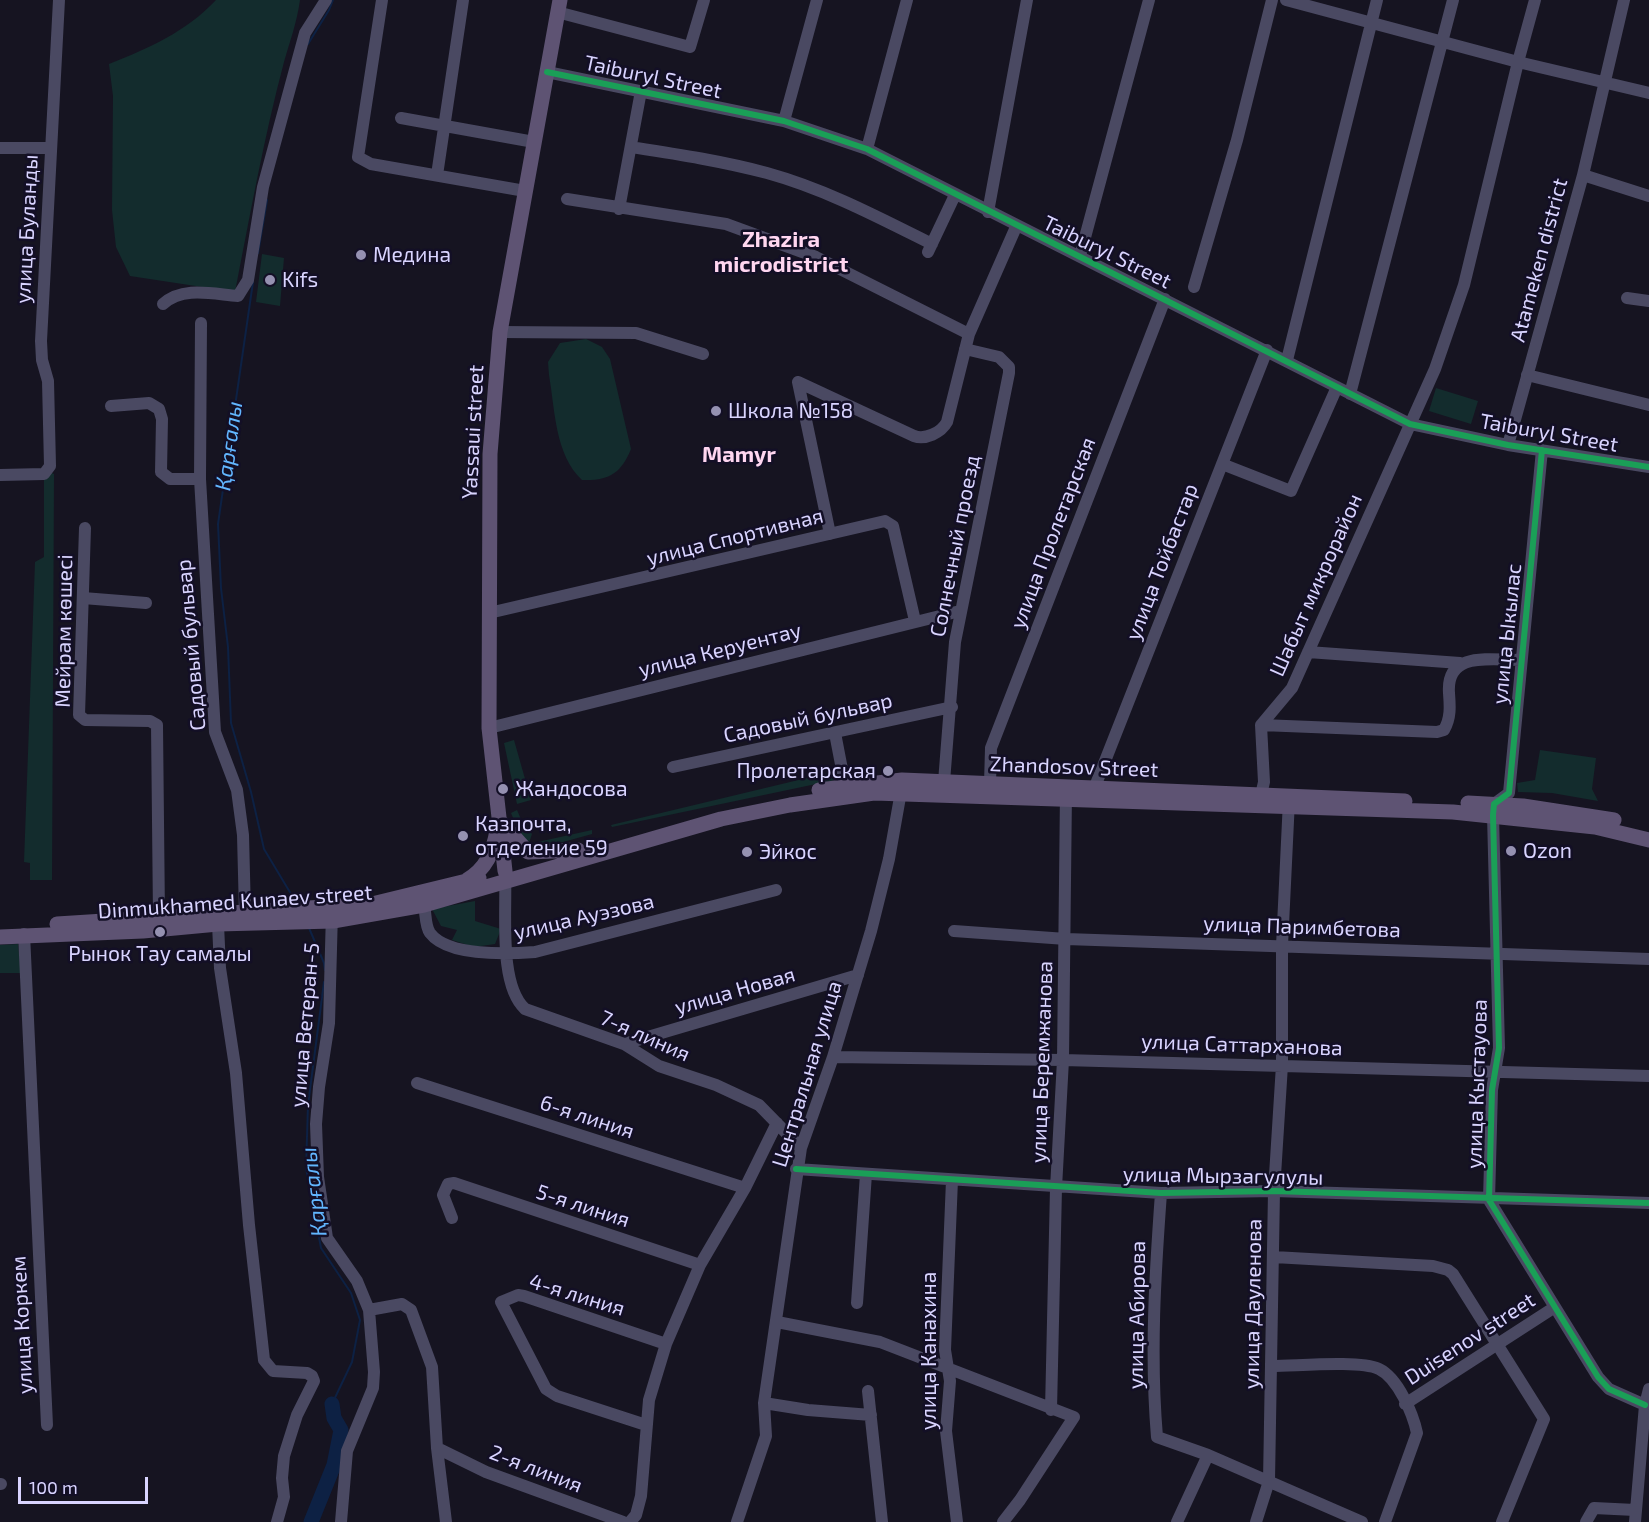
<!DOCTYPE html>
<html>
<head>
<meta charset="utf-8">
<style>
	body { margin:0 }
	#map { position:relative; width:1649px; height:1522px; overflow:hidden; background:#161421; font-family:"Exo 2",sans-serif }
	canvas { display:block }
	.scale { position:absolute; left:18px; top:1477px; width:130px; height:27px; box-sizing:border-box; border:3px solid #d9d4ff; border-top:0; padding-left:8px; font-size:18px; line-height:21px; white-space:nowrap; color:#d9d4ff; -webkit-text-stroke:4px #130f26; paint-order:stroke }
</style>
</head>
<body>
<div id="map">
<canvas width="1649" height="1522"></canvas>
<div class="scale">100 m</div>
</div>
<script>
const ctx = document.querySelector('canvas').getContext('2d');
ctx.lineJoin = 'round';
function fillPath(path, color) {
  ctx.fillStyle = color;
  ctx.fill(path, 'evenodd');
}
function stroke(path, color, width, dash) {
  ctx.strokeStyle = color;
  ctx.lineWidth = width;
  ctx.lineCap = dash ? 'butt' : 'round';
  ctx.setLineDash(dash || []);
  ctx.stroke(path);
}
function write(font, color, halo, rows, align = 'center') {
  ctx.font = font + ' "Exo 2",sans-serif';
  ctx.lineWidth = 5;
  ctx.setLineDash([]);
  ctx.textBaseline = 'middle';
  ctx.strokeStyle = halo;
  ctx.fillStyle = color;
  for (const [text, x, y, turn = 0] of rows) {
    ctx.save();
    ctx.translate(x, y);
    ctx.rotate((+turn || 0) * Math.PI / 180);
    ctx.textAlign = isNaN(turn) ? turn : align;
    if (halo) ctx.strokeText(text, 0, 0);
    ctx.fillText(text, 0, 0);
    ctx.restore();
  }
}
const green = new Path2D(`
	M216,0H300C297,22 290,41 284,62C264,137 250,215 235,292L130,276L116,247L112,210L113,96L109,64C149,48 186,32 216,0Z
	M262,254L284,258L280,306L256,302Z
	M586,339L602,347L610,359L631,449C621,474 608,481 582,480C555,455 555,410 549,375L548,362L560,343Z
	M1436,388L1478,401L1471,424L1429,411Z
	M48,471L54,474L52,880H30V863L24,862L35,562L44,557V474Z
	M514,740L531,800L517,804L504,743Z
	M1540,750L1596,758L1592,789L1598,801L1552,793L1518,792L1517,783L1535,780Z
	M836,771L835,780L612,827L611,825Z
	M517,810L523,824L532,834L529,843L521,837L511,813Z
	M592,830V834L545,847L533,843Z
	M475,901V921L501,929L495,944L474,947L452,940L457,930L441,926L432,909Z
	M18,944L21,973H0V945Z`);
const stream = new Path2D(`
	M308,44L329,10L333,0
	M258,253L267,200
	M253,282L218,524L221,588L228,647L231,723L251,792L264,849L291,894
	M309,928L324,963L325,970
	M324,982L308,1105L306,1168L321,1248L351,1293L360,1320L352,1362L332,1404`);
const river = new Path2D(`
	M311,1522L334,1465L341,1430L334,1418L332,1404`);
const minor = new Path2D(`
	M382,0L358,157L371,164L525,191
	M1286,0L1518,62L1649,93
	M557,12L690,47L704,0
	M547,72L784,121L867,149L1410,424L1508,445L1649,467
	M401,118L534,142
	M784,121L817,0
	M631,147C676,154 722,161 767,173C825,189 878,217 932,244
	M0,148H51
	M867,149L907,0
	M437,175L463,0
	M1583,175L1649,196
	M567,199L726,224L816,257L969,334
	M619,209L641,91
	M988,212L1027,0
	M928,252L955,195
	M1080,256L1149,0
	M1194,287L1237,140L1272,0
	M1627,298L1649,301
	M163,304C183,286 212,294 238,296L248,280L263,187L305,33L326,0
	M500,332L636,333L703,354
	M1287,360L1377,0
	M1527,375L1649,405
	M798,382L914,436C925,440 941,433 947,422L969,334L1016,227
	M798,382L830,534
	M1350,394L1453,0
	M111,406L149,403L159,409L162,419L161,472L170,479H200L201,323
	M1508,445L1583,175L1624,0
	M1542,450L1509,793L1494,804L1493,815L1499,1048L1492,1090L1489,1200L1598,1377L1609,1389L1645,1405
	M1222,464L1291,491L1337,387
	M0,475L44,474L50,466L48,381L42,360L41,341L59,0
	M200,479L215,732L237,790L243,835L245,913
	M85,528L79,715L85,720L150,721L157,725L159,917
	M83,598L146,603
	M489,613L885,521L893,526L915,621
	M1308,652L1460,663
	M1261,725L1437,732L1444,730C1451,718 1450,706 1449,693C1446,651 1490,660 1520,660
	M489,728L960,611
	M835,733L845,785
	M673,767L952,707
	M944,782L955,642L1009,373V367L999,357L965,349
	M990,784L991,748L1165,299
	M1094,789L1267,350
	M1261,795L1264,782L1261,725L1292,688L1435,369L1464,285L1518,62L1535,0
	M505,874C507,911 498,984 525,1009L624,1044L659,1066L716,1085L759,1105L801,1148
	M424,905C426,914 425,926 430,933C448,957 509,954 535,952L776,890
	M332,912L329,1023L319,1087L316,1124L318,1177L327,1238L357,1281L369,1310L374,1372L373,1388L347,1451L341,1522
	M218,924L220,968L236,1073L249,1225L264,1360L273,1371L307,1373L312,1376L314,1381L297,1415L284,1456L282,1478L284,1497L277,1522
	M954,931L1066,939L1649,959
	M24,934L47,1425
	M624,1044L858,975
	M833,1057L1063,1060L1649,1076
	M417,1083L745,1188
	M796,1169L1161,1193L1274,1191L1649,1203
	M952,1180L945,1350L950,1381L946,1431L957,1522
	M1161,1193C1155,1275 1150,1355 1157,1437L1208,1455L1362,1522
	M452,1218L443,1195L448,1184L454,1183L700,1265
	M1274,1257L1433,1266L1448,1270L1453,1274L1544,1419L1502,1522
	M857,1303L866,1174
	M369,1310L402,1304L411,1310L432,1367L437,1448L446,1522
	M777,1322L880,1342L1074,1417L1020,1500L1003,1522
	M1272,1366C1297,1366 1359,1360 1379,1369C1398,1378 1413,1414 1417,1433L1385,1522
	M868,1391L882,1522
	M764,1403L808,1410L871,1415
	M1405,1404L1555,1307
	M1051,1410L1056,1188L1063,1060L1066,792
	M646,1425L557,1396L546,1389L501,1302L518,1295L524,1296L666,1344
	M437,1448L486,1472L623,1522
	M0,1484H1
	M630,1522L636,1515L641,1496L649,1400L666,1344L700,1265L745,1188L777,1123
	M737,1522L766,1436L764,1403L801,1148L833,1057L871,931L889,859L902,786
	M1177,1522L1208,1455
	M1256,1522L1269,1481L1274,1191L1282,1065V946L1289,800
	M1586,1522L1594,1508L1635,1510
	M1635,1522L1645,1405L1649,1389`);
const major = new Path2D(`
	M819,790L902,780L1405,801
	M1468,803L1523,806L1614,820
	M500,821L528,852L578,850
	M505,871L489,728L490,454L500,332L560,0
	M467,880C486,869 493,852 497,831
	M57,924L372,904L479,878
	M0,937L143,931L218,924L333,921L424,905L721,819L790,805L874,793L1453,812L1595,827L1649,840`);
const cycleway = new Path2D(`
	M547,72L784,121L867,149L1410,424L1508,445L1649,467
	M1542,450L1509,793L1494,804L1493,815L1499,1048L1492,1090L1489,1200L1598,1377L1609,1389L1645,1405
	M796,1169L1161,1193L1274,1191L1649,1203`);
const markers = [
	[361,255,6,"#9591b1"],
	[270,280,6,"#9591b1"],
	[716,411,6,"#9591b1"],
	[888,771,6,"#9591b1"],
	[503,789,6,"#9591b1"],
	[463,836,6,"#9591b1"],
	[1511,851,6,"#9591b1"],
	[747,852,6,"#9591b1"],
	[160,932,6,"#9591b1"]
];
const streetNames = [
	["Taiburyl Street",653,77,12],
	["улица Буланды",27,229,-87],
	["Taiburyl Street",1107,252,26],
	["Atameken district",1539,260,-75],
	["Yassaui street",473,432,-87],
	["Taiburyl Street",1549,433,10],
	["улица Пролетарская",1053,533,-69],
	["улица Спортивная",735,537,-14],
	["Солнечный проезд",955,546,-79],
	["улица Тойбастар",1162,562,-69],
	["Шабыт микрорайон",1316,585,-66],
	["Мейрам көшесі",64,631,-89],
	["улица Ыкылас",1507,634,-84],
	["Садовый бульвар",191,645,-95],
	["улица Керуентау",720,650,-14],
	["Садовый бульвар",808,718,-12],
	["Zhandosov Street",1074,767,2],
	["Dinmukhamed Kunaev street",235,902,-4],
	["улица Ауэзова",584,917,-13],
	["улица Паримбетова",1302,927,2],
	["улица Новая",735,991,-16],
	["улица Ветеран-5",305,1025,-85],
	["7-я линия",645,1036,24],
	["улица Саттарханова",1242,1045,2],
	["улица Беремжанова",1042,1062,-88],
	["Центральная улица",807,1074,-73],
	["улица Кыстауова",1477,1084,-88],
	["6-я линия",587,1117,18],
	["улица Мырзагулулы",1223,1176,1],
	["5-я линия",583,1206,18],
	["4-я линия",577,1295,17],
	["улица Дауленова",1253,1304,-89],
	["улица Абирова",1137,1315,-89],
	["улица Коркем",22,1325,-93],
	["Duisenov street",1470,1339,-33],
	["улица Канахина",929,1351,-90],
	["2-я линия",536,1469,21]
];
const poiNames = [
	["Медина",373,255],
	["Kifs",282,280],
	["Школа №158",728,411],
	["Пролетарская",876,771,"right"],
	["Жандосова",515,789],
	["Казпочта,",475,824],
	["отделение 59",475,848],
	["Ozon",1523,851],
	["Эйкос",759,852],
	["Рынок Тау самалы",160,954,"center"]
];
const neighbourhoodNames = [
	["Zhazira",781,240],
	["microdistrict",781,265],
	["Mamyr",739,455]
];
const waterNames = [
	["Қарғалы",229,446,-82],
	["Қарғалы",314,1192,-97]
];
fillPath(green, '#132c2d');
stroke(stream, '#0d2144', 2);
stroke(river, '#0d2144', 15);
stroke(minor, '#4a4962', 12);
stroke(major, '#5e5373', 15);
stroke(cycleway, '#1a9f57', 6);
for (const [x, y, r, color] of markers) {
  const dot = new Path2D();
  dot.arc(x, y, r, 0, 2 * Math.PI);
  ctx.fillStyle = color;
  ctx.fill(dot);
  stroke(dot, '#130f26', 2);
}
write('21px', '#d9d4ff', '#130f26', streetNames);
write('21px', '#d9d4ff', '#130f26', poiNames, 'left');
write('bold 22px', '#ffd6f0', '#130f26', neighbourhoodNames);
write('italic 22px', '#62b6ff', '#130f26', waterNames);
</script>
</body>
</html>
